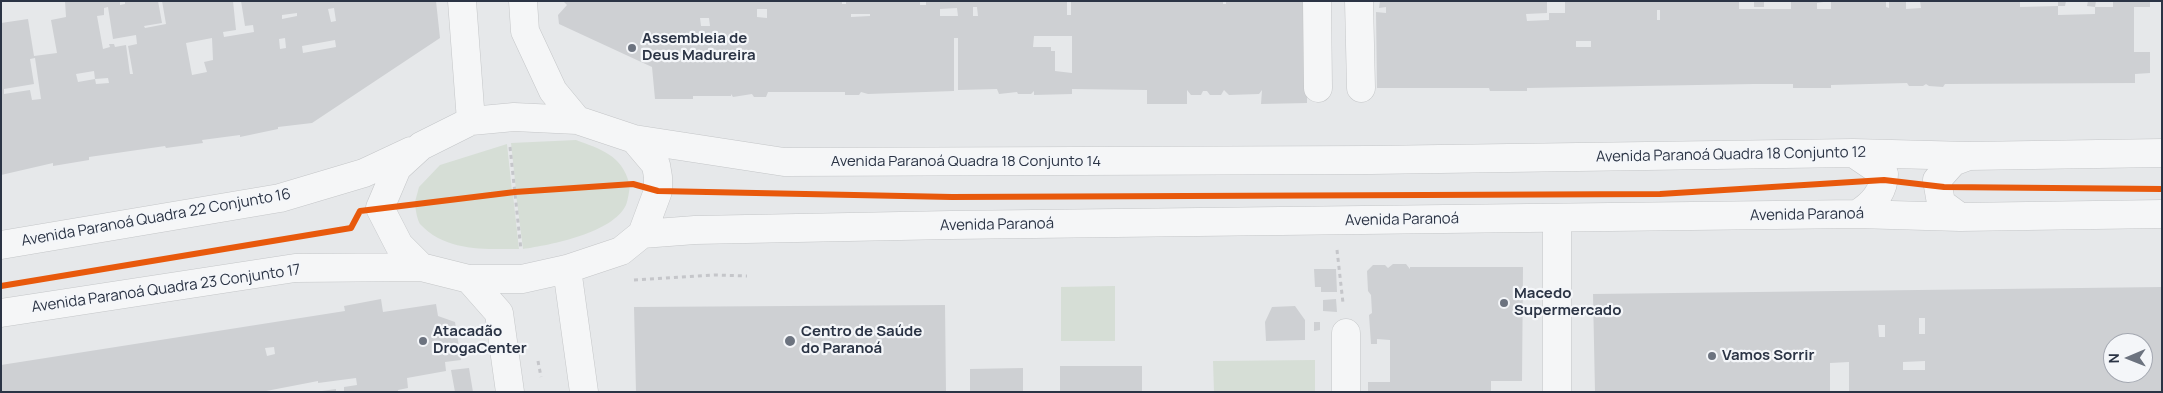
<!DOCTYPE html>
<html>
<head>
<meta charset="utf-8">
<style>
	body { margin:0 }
	#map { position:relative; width:2163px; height:393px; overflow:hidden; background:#e6e8ea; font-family:Manrope,sans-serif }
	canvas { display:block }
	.frame { position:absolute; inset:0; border:2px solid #2b3445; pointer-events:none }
	.north { position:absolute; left:2103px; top:333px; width:50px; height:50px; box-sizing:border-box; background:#f4f6f9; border:1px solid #a4a8b1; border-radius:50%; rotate:269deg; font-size:14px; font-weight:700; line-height:20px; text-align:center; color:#2b3445 }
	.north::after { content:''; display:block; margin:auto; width:18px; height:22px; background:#6c737f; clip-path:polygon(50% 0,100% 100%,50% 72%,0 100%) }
</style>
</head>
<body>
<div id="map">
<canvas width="2163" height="393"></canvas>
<div class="frame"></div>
<div class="north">N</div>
</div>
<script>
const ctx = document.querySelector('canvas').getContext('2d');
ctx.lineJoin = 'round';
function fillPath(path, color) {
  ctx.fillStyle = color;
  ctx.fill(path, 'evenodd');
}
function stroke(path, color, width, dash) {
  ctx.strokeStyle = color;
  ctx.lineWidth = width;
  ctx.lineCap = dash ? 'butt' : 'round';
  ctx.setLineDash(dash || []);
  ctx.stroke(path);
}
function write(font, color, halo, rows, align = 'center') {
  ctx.font = font + ' Manrope,sans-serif';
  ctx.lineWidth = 4.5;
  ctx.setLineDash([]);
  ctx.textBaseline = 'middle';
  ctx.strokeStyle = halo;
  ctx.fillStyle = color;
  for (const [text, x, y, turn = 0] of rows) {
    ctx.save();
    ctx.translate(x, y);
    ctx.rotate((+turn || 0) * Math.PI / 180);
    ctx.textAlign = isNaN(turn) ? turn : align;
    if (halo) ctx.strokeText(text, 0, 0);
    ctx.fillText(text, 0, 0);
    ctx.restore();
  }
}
const green = new Path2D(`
	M576,140C600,149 622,155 629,183L516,190L511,143Z
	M507,144L512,191L415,202L419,187L440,165Z
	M630,186C629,192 628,200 626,205C613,233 550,245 523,249L516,194Z
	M513,195L519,249C485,249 446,252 420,224C417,219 416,211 415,205Z
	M1115,286V341H1061V287Z
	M1315,360V392H1214L1213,361Z`);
const building = new Path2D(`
	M65,1H120V5L125,4V1H158L162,23L144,26L145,28L166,24L162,1H233L236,30L223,32L224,37L254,32L253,25L245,26L241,1H436L440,38L312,123L278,127V129L240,137V135L202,140L203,143L166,148L165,146L89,157V160L53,166V163L1,175V23L28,19L34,56L57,53L51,20L66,17ZM108,7L113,39L136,35L137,44L128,46L133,74H130L126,45L115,47L114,44H109L110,47L103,49L97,16L104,15V8ZM334,8L336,21L331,22L328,9ZM297,13V16L282,19V15ZM212,38L213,60L204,62L207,72L192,75L186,43ZM285,38L286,48L280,49L279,39ZM335,40L336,47L303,53L302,46ZM35,58L41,99L32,100L30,90L4,94V89L34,84L30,59ZM94,71L95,79L108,78L109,83L96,84L95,79L78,82L76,74Z
	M563,1H842V4H846V1H920V5H926V1H1067V15H1071V1H1223V4H1226V1H1304L1307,13V103L1261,104L1262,90L1259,94L1229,95L1224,90L1221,95H1210L1207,91H1203L1201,95H1191L1187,90V104H1147V90L1072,89V94L1034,95V91L1031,94H1018L1017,92L999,94L997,89L958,90V38H954V91L868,94L861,92L859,95H845V92H768L766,97H754L752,94L733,97L731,94V96H693V99H655L652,67L559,24L558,15L567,5ZM973,7H977L978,16H973ZM957,8L958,16H940V9ZM757,9H767V18L757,17ZM851,14H870V16L851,17ZM700,18H709L710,26H701ZM1034,36H1072V73L1055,71V51H1051V47H1033Z
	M1380,1H1547V13L1526,14L1527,21L1549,20V13H1565V1H1739V9H1791V1H1830L1817,3V9H1831V1H1886V7L1889,8V1H1906V9L1921,8L1920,1H2020V7L2058,6V15L2095,14V7H2113V1H2150V7H2134V52H2150V73L2135,74V83L1945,84L1943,87L1929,86L1926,84L1923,86H1909L1907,83L1831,85V88H1793V84H1754L1527,88V91H1490L1489,88H1377L1376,12L1386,13V7L1379,8ZM1657,10H1660V20H1657ZM1576,41H1591V47H1576Z
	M1754,1H1764V7H1754Z
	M2058,1H2066L2065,6H2058Z
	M2088,1H2096L2095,7L2087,6Z
	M1393,264H1406L1410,269V267H1523L1522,381H1491V392H1368V382H1390V340L1377,339V344H1371L1369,315L1372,313L1371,295L1368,291L1367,271L1373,265H1385L1388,268Z
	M1314,269H1336L1337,292H1321V287H1315Z
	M2162,287V392H1849V362L1830,363V392H1595L1593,294ZM1919,318H1925V334H1919ZM1878,325H1885V337H1879ZM2113,343H2143V373H2113ZM1925,361V370H1903V362Z
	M381,299L383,312L436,304L438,316L455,322L461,360L445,362L446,371L407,378L408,388L398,390V392H344V387L357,385L356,378L318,383V381L261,392H1V365L345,311L344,306ZM274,347L275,354L267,356L265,348Z
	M1336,299L1337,312L1323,311V300Z
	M945,305L946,392H636L634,307Z
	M1295,306L1305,320V340L1266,341L1265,322L1272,307Z
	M1314,322H1320V330L1314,331Z
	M1060,366H1142V392H1060Z
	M469,368L473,392H455L451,370Z
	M1023,368V392H970V369Z
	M336,389V392H322V391Z`);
const path = new Path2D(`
	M510,147L521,250
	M1337,250L1343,303
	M634,280L714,275L747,276
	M538,361L541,377`);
const minor = new Path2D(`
	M1317,1L1318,88
	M1359,1L1361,88
	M1557,218V392
	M1346,333V392`);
const tertiary = new Path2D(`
	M462,1L471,121
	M523,1L525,31L553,91L577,120
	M634,139L784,162L1371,160L1853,153L1969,156L2162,153
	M1853,153L1884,174C1884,193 1872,205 1857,214
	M1960,217L1941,203L1937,180L1953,162L1969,156
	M642,234L695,230L951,225L1857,214L1960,217L2162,214
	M1,245L280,198L364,173L411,151
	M567,269L584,392
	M469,279L499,313L510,392
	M1,313L295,268L421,267L469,279H522L567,269L621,251L642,234L658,191V177L656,165L634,139L577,120L514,117L471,121L421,146L397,168L380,208L399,245L421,267`);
const cycleway = new Path2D(`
	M1,286L351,228L360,211L515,192L633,184L658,191L952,197L1660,194L1884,180L1944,187L2162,189`);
const markers = [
	[632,48,5,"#6c737f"],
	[1504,303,5,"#6c737f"],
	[423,341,5,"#6c737f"],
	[790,341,6,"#6c737f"],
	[1712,356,5,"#6c737f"]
];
const poiNames = [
	["Assembleia de",642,39],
	["Deus Madureira",642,56],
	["Macedo",1514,294],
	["Supermercado",1514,311],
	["Atacadão",433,332],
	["DrogaCenter",433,349],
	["Centro de Saúde",801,332],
	["do Paranoá",801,349],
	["Vamos Sorrir",1722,356]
];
const streetNames = [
	["Avenida Paranoá Quadra 18 Conjunto 12",1731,155,-1],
	["Avenida Paranoá Quadra 18 Conjunto 14",966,162],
	["Avenida Paranoá",1807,215,-1],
	["Avenida Paranoá Quadra 22 Conjunto 16",156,218,-10],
	["Avenida Paranoá",1402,220,-1],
	["Avenida Paranoá",997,225,-1],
	["Avenida Paranoá Quadra 23 Conjunto 17",166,289,-8]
];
fillPath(green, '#d6ded6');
fillPath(building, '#ced0d3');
stroke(minor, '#c4c6c8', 29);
stroke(tertiary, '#c4c6c8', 29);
stroke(path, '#c5c6ca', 3, [4, 4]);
stroke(minor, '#f5f6f7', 28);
stroke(tertiary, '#f5f6f7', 28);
stroke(cycleway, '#e8590c', 6);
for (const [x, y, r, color] of markers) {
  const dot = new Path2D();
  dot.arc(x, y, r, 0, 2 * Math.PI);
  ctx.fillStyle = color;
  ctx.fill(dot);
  stroke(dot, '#f4f6f9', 2);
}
write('bold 15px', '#2b3445', '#f4f6f9', poiNames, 'left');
write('15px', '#2b3445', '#f4f6f9', streetNames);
</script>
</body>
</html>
